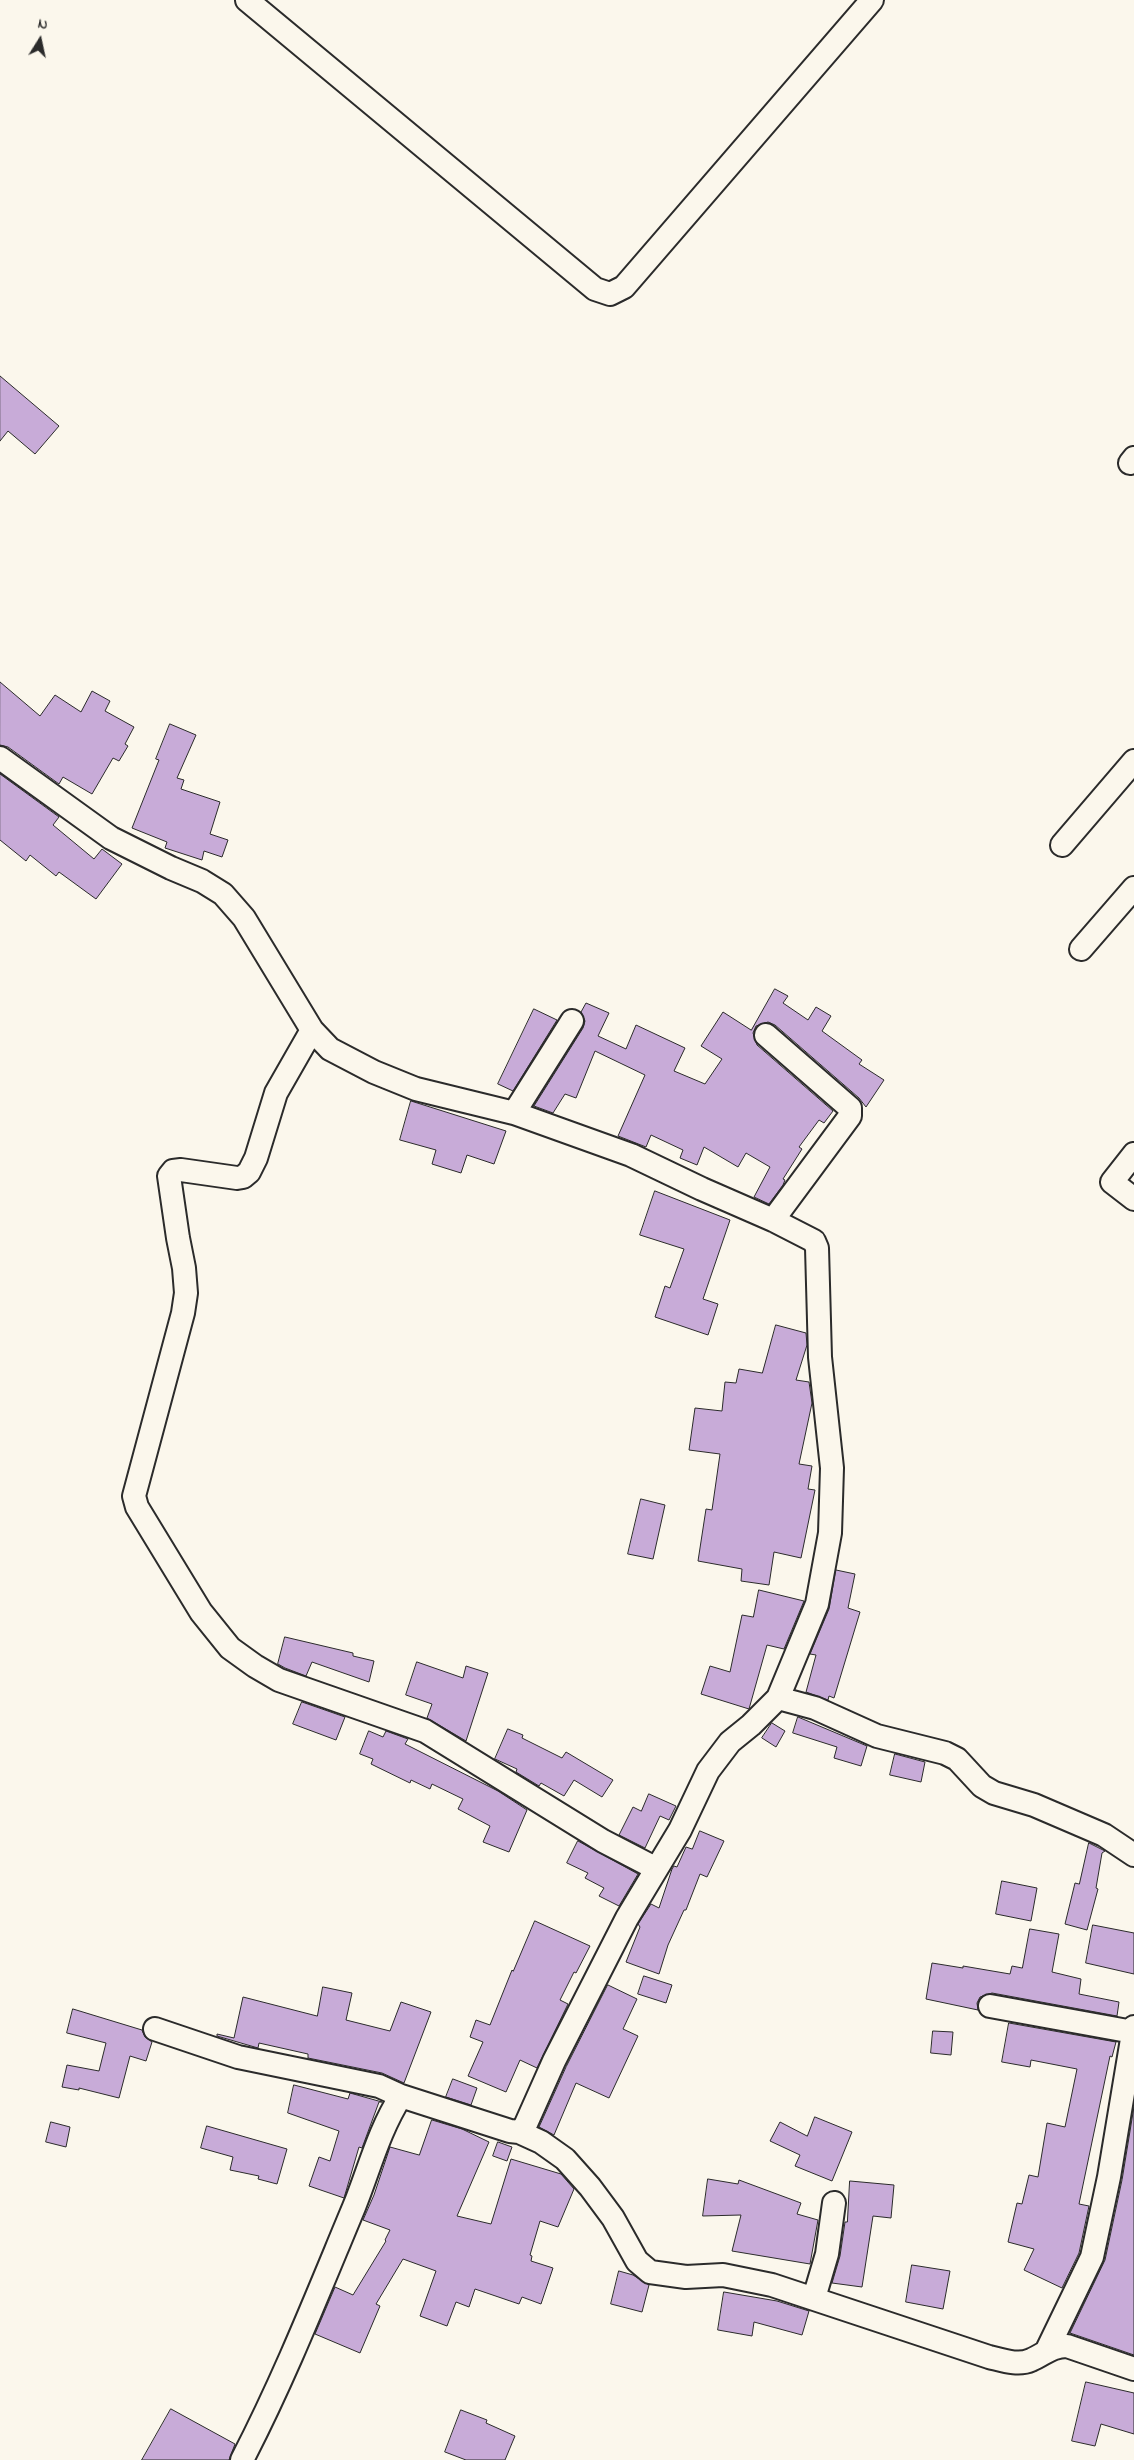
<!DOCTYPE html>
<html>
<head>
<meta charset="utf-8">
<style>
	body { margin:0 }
	#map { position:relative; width:1134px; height:2460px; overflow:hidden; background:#fbf7ec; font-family:"Indie Flower",sans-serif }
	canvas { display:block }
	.north { position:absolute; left:15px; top:15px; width:50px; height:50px; -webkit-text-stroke:4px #fbf7ec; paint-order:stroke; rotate:10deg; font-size:14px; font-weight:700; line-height:20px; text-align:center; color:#2b2b2b }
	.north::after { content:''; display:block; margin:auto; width:18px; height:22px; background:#2b2b2b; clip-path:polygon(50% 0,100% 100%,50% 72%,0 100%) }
</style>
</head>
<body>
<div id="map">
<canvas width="1134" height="2460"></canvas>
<div class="north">N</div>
</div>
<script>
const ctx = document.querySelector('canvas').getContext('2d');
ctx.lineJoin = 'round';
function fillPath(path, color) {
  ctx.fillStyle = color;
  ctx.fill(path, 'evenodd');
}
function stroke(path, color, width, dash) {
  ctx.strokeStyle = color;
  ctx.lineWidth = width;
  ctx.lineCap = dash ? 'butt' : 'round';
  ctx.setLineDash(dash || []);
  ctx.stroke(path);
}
const building = new Path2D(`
	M0,376L59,426L35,454L8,431L0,441Z
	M0,682L40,716L55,695L81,712L92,691L110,701L105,711L134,727L125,744L128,746L119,761L113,758L92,794L63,777L59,784L8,747L0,745Z
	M170,724L196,735L177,778L184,780L181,789L220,802L210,834L228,840L222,857L204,851L202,860L165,848L167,842L132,828L159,760L156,759Z
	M0,774L59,817L53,825L94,859L102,849L122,864L96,899L59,872L56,876L30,855L26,861L0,840Z
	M775,989L788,996L783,1003L808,1020L816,1007L831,1016L822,1031L862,1060L859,1064L884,1080L866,1107L859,1098L775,1025L768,1022L756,1026L753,1033L757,1045L833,1111L824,1123L819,1120L799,1147L802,1149L783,1179L785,1180L783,1185L769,1204L754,1197L770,1167L746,1153L738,1167L704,1147L697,1165L680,1158L683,1150L651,1135L646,1147L618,1136L645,1075L595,1051L576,1098L565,1094L553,1113L534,1106L583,1028L585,1021L581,1012L586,1003L609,1013L598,1036L626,1049L636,1025L685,1048L674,1071L705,1084L722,1059L701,1046L723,1012L751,1030Z
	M534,1009L557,1020L513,1091L498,1084Z
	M411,1101L506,1131L494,1164L467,1155L461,1173L432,1164L436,1150L400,1140Z
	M655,1191L730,1220L703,1299L718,1304L708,1335L655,1317L665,1286L670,1288L684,1249L640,1235Z
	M776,1325L806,1333L807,1345L796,1380L809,1382L812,1403L799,1464L812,1466L808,1489L815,1490L801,1558L774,1552L769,1585L741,1581L742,1569L698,1561L706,1509L712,1510L720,1454L689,1450L695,1408L722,1411L725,1382L736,1383L739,1369L762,1373Z
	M641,1499L665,1505L653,1559L628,1554Z
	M836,1570L855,1574L848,1608L860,1612L834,1698L829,1696L828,1700L806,1692L816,1655L810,1654L829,1609Z
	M759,1590L804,1601L784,1649L767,1645L749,1709L701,1694L710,1666L730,1672L742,1615L753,1617Z
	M285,1637L353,1653V1656L374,1661L369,1682L312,1662L306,1676L285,1668L278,1664Z
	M417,1662L463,1678L466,1666L488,1673L466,1741L427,1718L432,1704L406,1695Z
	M302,1702L345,1717L336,1740L293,1724Z
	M798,1717L867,1746L861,1766L834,1758L837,1747L793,1733Z
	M772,1723L785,1731L776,1747L762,1738Z
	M508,1729L523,1735L522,1738L562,1758L566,1752L613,1780L602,1797L574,1780L564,1796L541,1783L539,1786L516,1772L517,1769L495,1759Z
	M369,1731L383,1737L386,1731L408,1739L405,1744L498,1791L527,1810L509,1852L483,1842L490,1826L458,1809L463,1799L432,1784L430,1789L411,1780L410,1783L371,1764L373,1759L360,1754Z
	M895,1754L925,1762L921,1782L890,1775Z
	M649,1794L676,1806L669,1820L660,1816L645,1848L619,1835L633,1807L641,1811Z
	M700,1831L724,1841L707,1877L700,1874L686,1910H684L668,1945L659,1974L626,1962L640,1927L638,1924L651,1904L659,1908L672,1869L674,1866L677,1867L686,1847L692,1849Z
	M578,1841L638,1874L619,1906L599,1896L604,1888L585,1878L588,1873L567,1863Z
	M1089,1843L1105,1851L1102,1853L1096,1888L1098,1889L1087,1930L1065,1924L1075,1883L1079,1884Z
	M1002,1881L1037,1888L1031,1921L996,1914Z
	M535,1921L590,1946L576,1973L574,1972L560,2000L568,2004L537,2068L520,2060L506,2092L468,2076L483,2042L470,2037L476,2020L490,2025L512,1970L513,1971Z
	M1093,1925L1134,1933V1974L1086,1963Z
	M1030,1929L1059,1934L1052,1972L1081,1979L1079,1994L1119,2002L1117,2016L992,1993L980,1997L977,2003L978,2010L926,1999L932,1963L963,1968V1966L1010,1974L1012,1966L1022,1968Z
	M644,1976L672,1985L666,2003L638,1994Z
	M608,1985L637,1999L623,2029L638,2036L609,2098L576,2083L554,2135L539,2127L566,2067Z
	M323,1987L352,1993L346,2020L390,2031L401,2002L431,2012L404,2083L382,2073L308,2058V2054L259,2043L258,2048L217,2036V2034L234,2038L243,1997L317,2016Z
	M73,2009L142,2030L145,2037L152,2042L146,2061L130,2056L119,2098L79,2088V2090L62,2087L67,2065L99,2071L106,2043L67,2033Z
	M1009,2023L1116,2042L1112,2057L1110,2056L1079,2204L1089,2206L1079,2253L1062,2288L1024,2270L1034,2249L1008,2242L1017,2203L1022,2204L1029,2175L1038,2177L1047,2123L1065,2127L1077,2069L1031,2060L1030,2067L1002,2062Z
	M933,2031L953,2032L951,2055L931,2053Z
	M453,2079L477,2088L471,2105L446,2097Z
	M294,2085L348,2099L350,2093L382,2102H379L362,2148L359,2147L344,2198L309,2186L319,2157L330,2161L339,2131L288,2113Z
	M1134,2107V2355L1070,2333L1105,2260L1122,2180Z
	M815,2117L852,2132L832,2181L795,2166L800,2155L770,2141L780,2122L807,2136Z
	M432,2120L462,2129L489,2142L457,2216L491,2224L511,2159L561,2174L574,2189L558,2227L540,2221L530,2255L532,2256L531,2261L553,2268L541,2304L522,2297L519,2304L475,2289L469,2307L456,2302L447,2326L420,2316L436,2271L403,2259L376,2304L380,2306L360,2353L315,2334L335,2287L353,2295L386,2241L385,2240L390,2230L363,2220L374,2195L390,2147L419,2155Z
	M51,2122L70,2127L66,2147L46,2142Z
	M207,2126L287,2149L277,2184L258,2179L259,2176L230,2170L233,2157L201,2148Z
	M498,2142L512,2147L507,2161L493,2156Z
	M708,2179L738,2184L739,2180L801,2203L797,2214L818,2220L810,2264L732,2251L741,2215L703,2216Z
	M850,2181L894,2185L891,2218L873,2216L862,2287L832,2283L840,2256L845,2222H847Z
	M912,2265L950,2271L943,2309L906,2302Z
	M619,2271L633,2275L649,2285L642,2312L611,2304Z
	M724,2292L777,2301L809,2311L802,2335L754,2322L752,2336L718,2330Z
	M1086,2382L1134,2393V2434L1101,2424L1095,2446L1072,2441Z
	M171,2409L235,2444L229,2460H142Z
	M461,2410L487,2420L486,2423L515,2436L505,2460H466L445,2452Z`);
const minor = new Path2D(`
	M247,0L595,289L610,294L624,287L872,0
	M1130,463L1134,458
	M0,758L111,838L171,868L202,881L223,894L244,918L312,1030L330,1049L374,1072L416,1089L514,1113L631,1155L702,1189L773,1220L814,1241L817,1248L820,1357L832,1468L830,1533L817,1604L778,1698L751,1725L730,1742L708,1771L680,1830L627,1918L554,2061L525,2126L519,2132L510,2131L401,2096C379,2130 369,2170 354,2207C318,2293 285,2377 242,2460
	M1062,845L1134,761
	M1081,949L1134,888
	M312,1030L276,1093L256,1158L249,1172L243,1177L237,1178L181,1170L173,1171L169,1176L178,1238L184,1268L186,1293L183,1313L134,1496L137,1507L201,1612L230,1648L255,1666L279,1680L425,1731L603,1841L655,1868
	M766,1035L850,1108V1116L773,1220
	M514,1113L572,1021
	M1134,1154L1112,1182L1134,1199
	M778,1698L815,1708L877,1736L945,1753L957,1759L982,1786L994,1793L1034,1805L1104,1835L1134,1855
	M990,2006L1133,2032
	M155,2029L238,2057L379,2086L401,2096
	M519,2132L541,2142L565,2159L590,2187L613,2218L637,2261L650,2272L686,2277L723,2275L772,2285L989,2357C1002,2360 1018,2366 1031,2360C1045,2354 1051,2346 1067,2346L1134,2369
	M814,2298L827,2254L834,2203
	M1047,2350L1092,2257L1109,2177L1134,2027`);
fillPath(building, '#c8abd8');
stroke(building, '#2b2b2b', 1);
stroke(minor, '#2b2b2b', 26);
stroke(minor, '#fbf7ec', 22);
</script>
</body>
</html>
